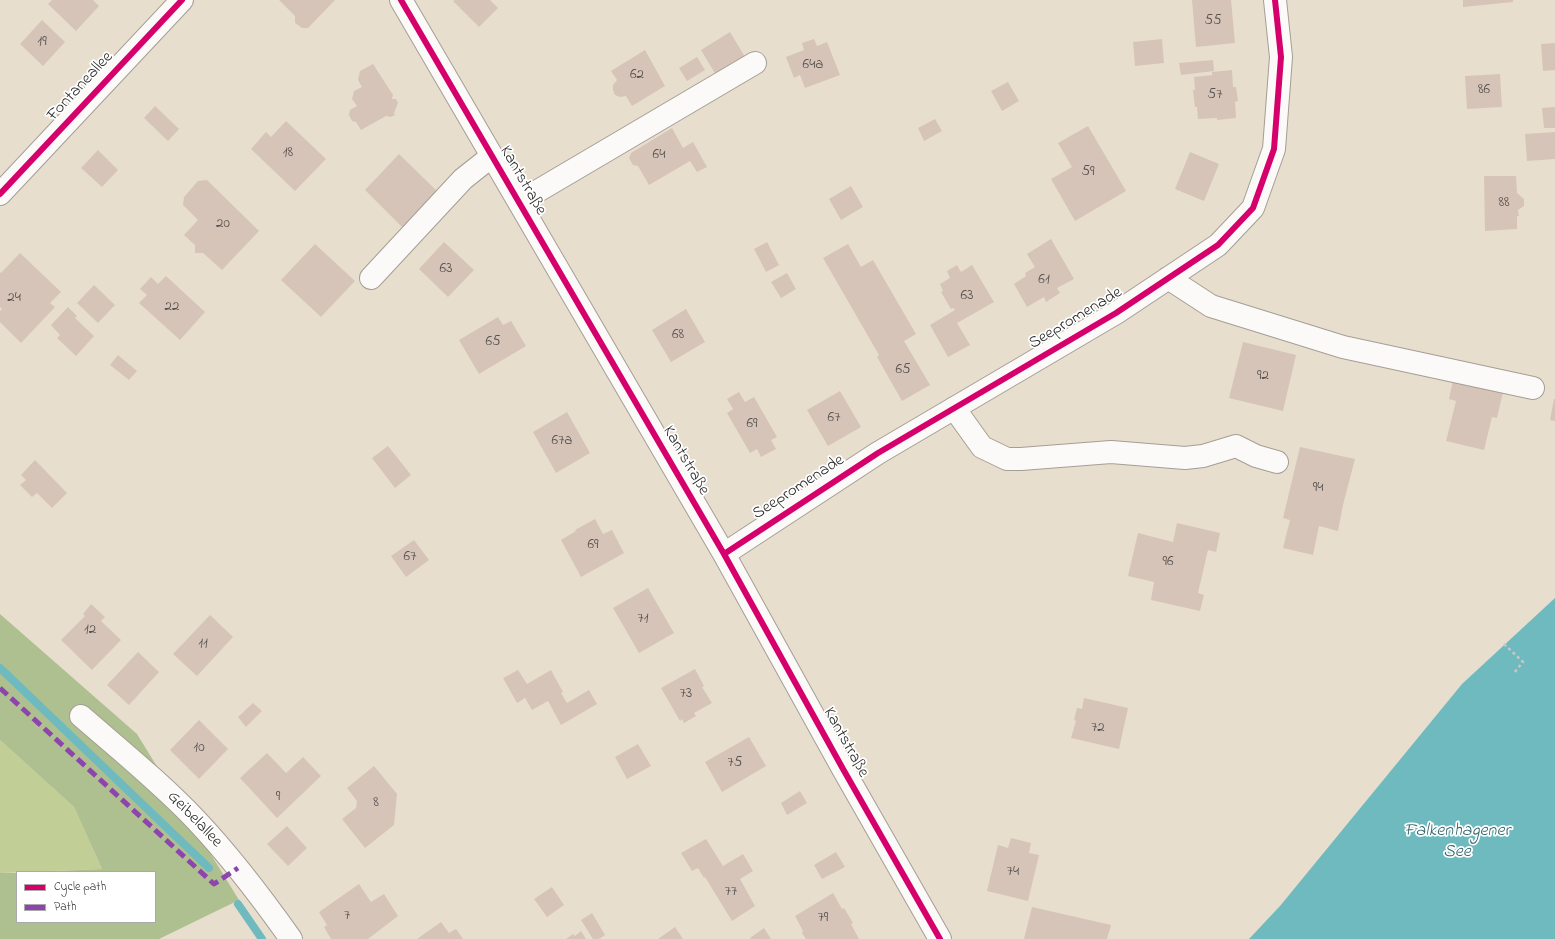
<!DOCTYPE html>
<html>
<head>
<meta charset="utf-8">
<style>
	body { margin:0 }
	#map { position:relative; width:1555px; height:939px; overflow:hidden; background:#e8dece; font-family:"Indie Flower",sans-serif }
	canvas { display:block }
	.legend { position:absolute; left:16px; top:871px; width:140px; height:52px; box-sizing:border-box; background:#fff; border:1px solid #aaa; margin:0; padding:5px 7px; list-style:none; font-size:12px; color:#2b2b2b }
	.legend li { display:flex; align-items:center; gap:8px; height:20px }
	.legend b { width:20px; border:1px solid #aaa }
</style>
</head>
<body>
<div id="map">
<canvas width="1555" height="939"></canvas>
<ul class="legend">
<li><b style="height:5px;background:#d6006c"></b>Cycle path</li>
<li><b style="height:5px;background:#8e44ad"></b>Path</li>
</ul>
</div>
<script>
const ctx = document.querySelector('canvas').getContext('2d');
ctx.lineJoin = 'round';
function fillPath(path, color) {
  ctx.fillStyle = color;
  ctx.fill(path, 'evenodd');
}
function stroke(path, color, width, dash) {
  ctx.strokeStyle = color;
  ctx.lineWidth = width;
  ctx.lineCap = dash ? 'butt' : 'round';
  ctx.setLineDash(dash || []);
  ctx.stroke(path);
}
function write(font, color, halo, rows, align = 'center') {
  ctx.font = font + ' "Indie Flower",sans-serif';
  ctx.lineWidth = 3.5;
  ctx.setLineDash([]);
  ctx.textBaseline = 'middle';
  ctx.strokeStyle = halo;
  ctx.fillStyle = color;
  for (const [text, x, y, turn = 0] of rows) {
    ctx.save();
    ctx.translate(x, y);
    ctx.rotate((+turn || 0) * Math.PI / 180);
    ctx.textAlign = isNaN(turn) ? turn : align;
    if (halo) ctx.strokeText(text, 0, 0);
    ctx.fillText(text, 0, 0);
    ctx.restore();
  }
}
const green = new Path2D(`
	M0,740L74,807L102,869L0,873Z`);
const forest = new Path2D(`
	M0,614L137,734L239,900L159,939H0V873H17V922H155V872H33L102,869L74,807L0,740Z`);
const water = new Path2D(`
	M1555,598V939H1249L1280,906L1462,684Z`);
const stream = new Path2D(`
	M0,668L209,868
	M238,904L262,939`);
const building = new Path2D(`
	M52,0H93L99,6L76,31L48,4Z
	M279,0H335L308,28H302L295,23V16Z
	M455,0H490L498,8L479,27L453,1Z
	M1192,0H1231L1235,43L1196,47Z
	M1463,0H1513V2L1463,7Z
	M42,20L65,42L43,66L20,44Z
	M730,32L745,57L716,75L701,50Z
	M814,39L817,46L827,42L840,75L805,88L800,75L794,78L786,57L804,50L802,43Z
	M1162,39L1164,63L1135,66L1133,42Z
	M1555,43V70L1543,71L1541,44Z
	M645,50L665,86L632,106L626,96L620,97L615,95L613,90V85L617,80L611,71Z
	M697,57L705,70L687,81L679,68Z
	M1213,60L1214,71L1181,75L1179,63Z
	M373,64L393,95L392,99H396L398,103L394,113L395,115L391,117L386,116L361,130L356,122L352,121L349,115L350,110L357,106L352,99L354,91L362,87L358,80L360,71Z
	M1232,70L1233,87H1236L1238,101L1235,102L1236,118L1217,120V118L1198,119L1197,107H1195L1193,90H1195L1194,77L1212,75V72Z
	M1500,74L1502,107L1467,109L1465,76Z
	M1008,82L1019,101L1002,111L991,91Z
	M155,106L179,129L168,141L144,118Z
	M1555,107V128H1544L1542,108Z
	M935,119L942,131L924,141L918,128Z
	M286,121L326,159L295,191L251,149L266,132L271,137Z
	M1088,126L1126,191L1075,221L1051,179L1072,167L1058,143Z
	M672,128L683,148L693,142L707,167L697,172L690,161L649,185L638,166L633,165L629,158L631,153Z
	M1555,132V159L1527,161L1525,134Z
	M98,150L118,170L102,187L81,168Z
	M1190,152L1219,164L1204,201L1175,189Z
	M399,154L438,192L403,228L365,190Z
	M1484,176H1516L1517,193L1524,199V206L1518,210L1519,216H1517V229L1485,231Z
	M207,180L259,231L222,270L203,253H195V245L184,235L198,220L183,205L184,197L198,181Z
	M851,186L863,207L841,220L829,199Z
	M1051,239L1074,279L1057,288L1060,293L1046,302L1044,297L1027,307L1014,284L1026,276L1025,273L1035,267L1027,254Z
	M444,242L474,270L448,297L419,269Z
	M767,242L779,265L766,272L754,249Z
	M315,244L355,281L321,317L281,280Z
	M848,244L861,267L873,260L916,334L904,341L930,385L902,401L877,357L879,355L823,258Z
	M20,253L61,292L50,303L55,307L21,343L0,322V311L2,309L0,307V272L1,273Z
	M957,265L961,272L972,265L994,302L957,323L970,345L948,357L930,325L955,310L953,308L951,309L941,292L943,291L940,284L950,278L947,271Z
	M787,273L796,289L781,298L771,282Z
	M166,276L205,312L180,340L139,303L147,295L140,289L151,277L158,284Z
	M94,285L115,305L98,323L77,303Z
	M68,307L77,316L75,318L94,336L76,356L57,338L60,335L51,325Z
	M686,309L705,342L671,362L652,330Z
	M498,317L503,325L511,321L526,346L479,374L459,340Z
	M1243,342L1296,355L1283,411L1229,398Z
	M118,355L137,371L129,380L110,365Z
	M1453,380L1503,392L1497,418L1492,417L1484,450L1446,441L1456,401L1449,399Z
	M840,391L861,427L828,446L807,410Z
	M739,392L745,402L754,397L777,437L771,440L776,449L761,457L757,449L750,453L727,413L733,409L727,399Z
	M1554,399H1555V421L1550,420Z
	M567,412L590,453L556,473L533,432Z
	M388,446L411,475L395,488L372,458Z
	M1300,447L1355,459L1343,505L1338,531L1319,526L1313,555L1283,548L1290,520L1283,518Z
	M35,460L67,493L52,508L37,493L32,497L20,485L26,480L21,475Z
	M595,519L603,534L612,530L624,553L581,577L561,540L576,531L575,530Z
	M1177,523L1220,533L1216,552L1208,550L1198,593L1204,595L1200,611L1151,600L1154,582L1128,576L1138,533L1173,542Z
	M414,540L429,560L406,577L391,556Z
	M648,588L674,633L639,653L613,608Z
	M91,604L105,617L101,621L121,640L92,670L61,640L85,616L83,614Z
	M210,615L233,637L197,676L173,654Z
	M138,652L159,672L129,705L107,685Z
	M695,669L704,686L702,687L712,703L694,713L696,716L684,723L682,719L680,721L661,688Z
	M518,670L527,684L551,670L563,692L561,693L567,703L589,690L597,704L561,725L548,701L532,710L525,698L517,703L503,678Z
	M1084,698L1128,708L1119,749L1071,738L1076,721L1074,720L1077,708L1082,709Z
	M253,703L262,711L246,727L238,717Z
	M199,720L228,749L199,779L170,750Z
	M749,737L766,766L722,792L705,762Z
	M638,744L651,766L627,779L615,757Z
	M267,753L286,773L303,757L321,776L277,818L240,778Z
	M374,766L397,794L394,825L365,848L342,819L356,808L357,801L347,788Z
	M800,791L807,803L787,815L781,803Z
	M287,826L307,848L288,866L267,844Z
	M1011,838L1031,843L1029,853L1039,855L1028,901L987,891L998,845L1008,848Z
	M706,839L723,866L743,854L753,871L740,879L755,906L732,921L705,877L704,878L698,868L692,871L681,853Z
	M836,852L845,867L822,879L814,865Z
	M359,884L371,902L384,894L398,916L368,939H331L324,927L327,925L319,912Z
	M552,887L564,905L547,917L534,899Z
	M833,893L842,909L844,908L853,923L851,924L859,939H806L802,933L803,931L795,916Z
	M1032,907L1111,925L1107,939H1024Z
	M592,913L605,935L599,939H593L581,920Z
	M441,922L449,933L456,929L463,939H417Z
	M675,927L683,939H658Z
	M764,928L771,939H751L750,938Z
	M581,931L586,939H566L573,934L575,936Z`);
const path = new Path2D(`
	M1504,644L1523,662L1513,674`);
const minor = new Path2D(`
	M401,0L724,554L843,769L940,939
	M0,194L182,0
	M519,202L755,63
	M371,278L463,179L492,156
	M1168,278L1211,306L1343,347L1533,388
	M954,408L982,447L1007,459H1021L1111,452L1185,458L1203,456L1236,446L1256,456L1277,462
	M724,554L878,453L1116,313L1218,245L1253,208L1274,149L1281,57L1275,0
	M81,716C120,750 161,783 196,820C231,857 262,898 291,939`);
const quiet = new Path2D(`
	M0,688L214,884L238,868`);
const cycleway = new Path2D(`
	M401,0L724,554L843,769L940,939
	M0,194L182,0
	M724,554L878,453L1116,313L1218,245L1253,208L1274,149L1281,57L1275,0`);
const numberNames = [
	["55",1213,22],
	["19",42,43],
	["64a",813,66],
	["62",637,76],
	["86",1484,91],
	["57",1215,96],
	["18",288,154],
	["64",659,156],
	["59",1088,173],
	["88",1504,204],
	["20",223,225],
	["63",446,270],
	["61",1044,281],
	["63",967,297],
	["24",14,299],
	["22",172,308],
	["68",678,336],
	["65",493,343],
	["65",903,371],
	["92",1263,377],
	["67",834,419],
	["69",752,425],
	["67a",562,442],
	["94",1318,489],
	["69",593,546],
	["67",410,558],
	["96",1168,563],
	["71",643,620],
	["12",90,631],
	["11",203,645],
	["73",686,695],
	["72",1098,729],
	["10",199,749],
	["75",735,764],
	["9",278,798],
	["8",376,804],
	["74",1013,873],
	["77",731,893],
	["7",347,917],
	["79",823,919]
];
const streetNames = [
	["Fontaneallee",81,87,-47],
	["Kantstraße",522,181,60],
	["Seepromenade",1076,319,-31],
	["Kantstraße",685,461,60],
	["Seepromenade",799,488,-33],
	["Kantstraße",845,743,61],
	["Geibelallee",194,820,46]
];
const waterNames = [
	["Falkenhagener",1457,832],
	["See",1457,853]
];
fillPath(green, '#c1ce96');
fillPath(forest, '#afc090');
fillPath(water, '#6fbabf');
stroke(stream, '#6fbabf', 8);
fillPath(building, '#d6c4b9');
stroke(minor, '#a49e95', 24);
stroke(path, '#c9c7c4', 2.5, [3, 3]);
stroke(minor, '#fcfaf8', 22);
stroke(quiet, '#8e44ad', 5, [10, 5]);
stroke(cycleway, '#d6006c', 6);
write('15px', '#56514e', null, numberNames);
write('17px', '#2b2b2b', '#fff', streetNames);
write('italic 18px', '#32656a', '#fff', waterNames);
</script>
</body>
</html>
